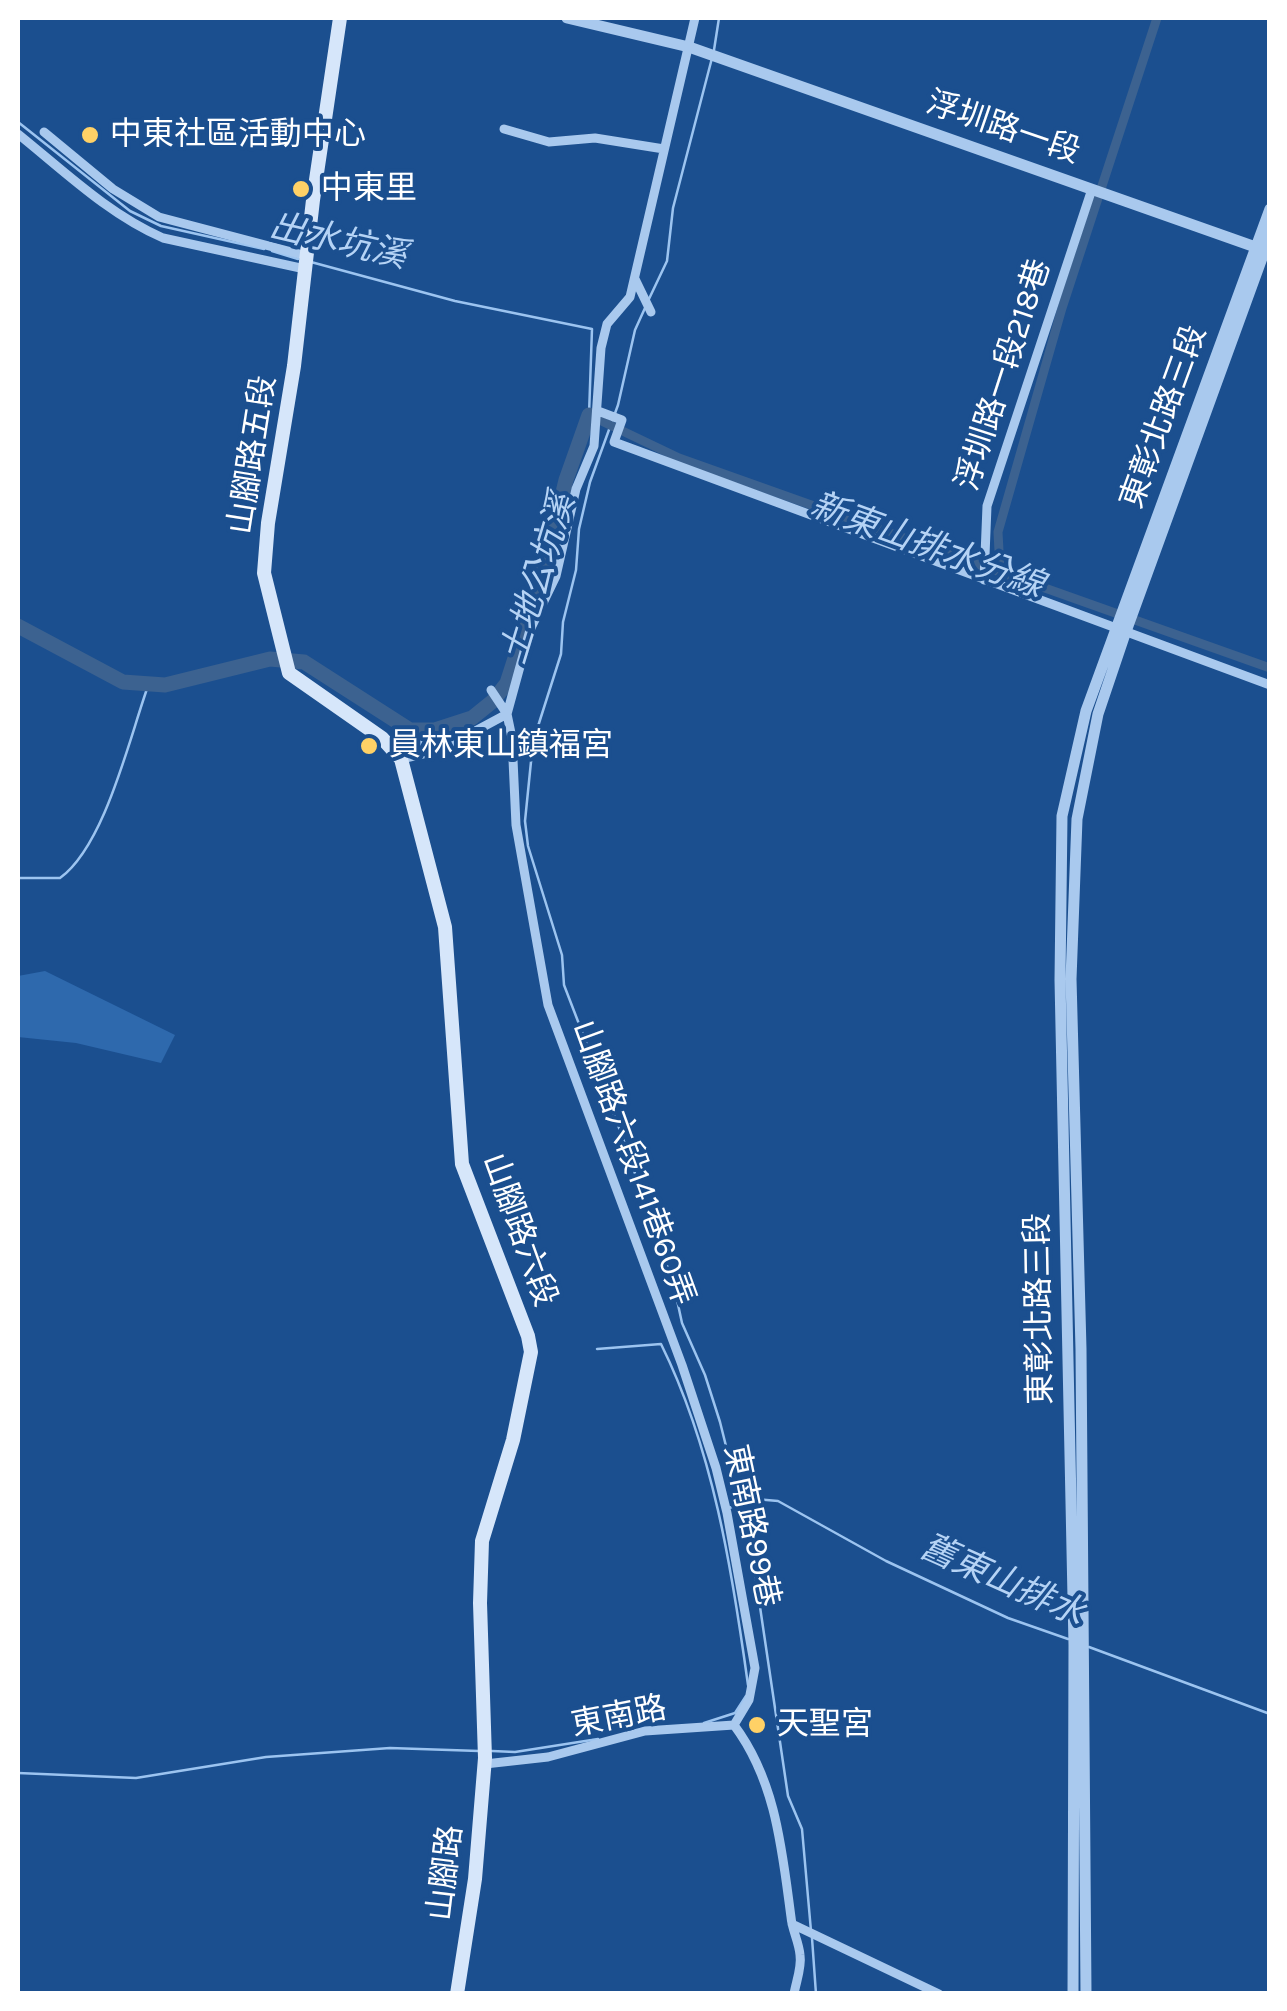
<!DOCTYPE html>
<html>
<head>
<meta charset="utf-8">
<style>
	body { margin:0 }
	#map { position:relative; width:1287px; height:2011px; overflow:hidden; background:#1b4f8f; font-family:Karla,sans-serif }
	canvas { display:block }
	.frame { position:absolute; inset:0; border:20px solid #fff; pointer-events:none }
</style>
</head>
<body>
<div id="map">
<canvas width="1287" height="2011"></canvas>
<div class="frame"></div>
</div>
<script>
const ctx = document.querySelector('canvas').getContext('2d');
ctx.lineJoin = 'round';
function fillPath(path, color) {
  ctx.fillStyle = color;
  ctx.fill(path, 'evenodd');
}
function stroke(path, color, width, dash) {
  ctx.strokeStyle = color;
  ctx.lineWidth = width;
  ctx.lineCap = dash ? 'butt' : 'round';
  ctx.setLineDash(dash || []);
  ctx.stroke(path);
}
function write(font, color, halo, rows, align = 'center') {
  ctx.font = font + ' Karla,"Noto Sans TC",sans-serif';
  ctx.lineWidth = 8;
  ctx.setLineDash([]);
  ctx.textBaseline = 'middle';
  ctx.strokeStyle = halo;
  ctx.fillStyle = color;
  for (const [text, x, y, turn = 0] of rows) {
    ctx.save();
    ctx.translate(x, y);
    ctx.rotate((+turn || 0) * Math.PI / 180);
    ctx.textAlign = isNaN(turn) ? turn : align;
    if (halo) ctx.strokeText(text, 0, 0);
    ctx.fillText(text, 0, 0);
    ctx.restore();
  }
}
const green = new Path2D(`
	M45,971L175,1035L161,1063L76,1043L18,1037V976Z`);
const stream = new Path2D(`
	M714,50L719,18
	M18,122L130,211L161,226L264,249
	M272,251L298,259
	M311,262L455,301L592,329L589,415
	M648,301L667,261L673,208L712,58
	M645,308L635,330L618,405L590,482L579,529L576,570L563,622L561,654L533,742L525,821L528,846L562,955L564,985L621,1133L674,1286L682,1323L705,1375L720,1422L751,1546L788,1796L802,1829L811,1931
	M18,878H60C105,845 129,739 148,686
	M597,1349L661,1344C713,1449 732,1569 748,1685
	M729,1508L755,1499L778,1501L886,1561L1008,1618L1068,1639
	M1089,1647L1270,1714
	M704,1723L735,1713L746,1696
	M492,1751L515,1752L598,1739
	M18,1773L136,1778L266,1757L390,1748L479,1751
	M812,1938L816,1994`);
const canal = new Path2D(`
	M589,415L679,458L1270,668
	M1000,570L998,532L1062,308L1157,18`);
const river = new Path2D(`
	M18,626L123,682L165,685L270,659L304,662L410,730H435L472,718L493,701L507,683L517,652L524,607L546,562L566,480L589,415`);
const minor = new Path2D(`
	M504,129L549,142L595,138L664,149
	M44,132L113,189L159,217L307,256
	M18,134C64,171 108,214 163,238L305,269
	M635,279L651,312
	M598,411L622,420L614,442L1270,685
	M984,580L987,506L1092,189
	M491,690L507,714L512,738L516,825L548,1005L682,1365L716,1468L727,1513L755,1668L749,1700L734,1725
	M393,747L407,743L452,741
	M401,759L440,750L507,714L530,630L556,576L576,489L594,446L601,348L607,324L630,297L695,18
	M734,1725C776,1781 782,1850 791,1917C792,1930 799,1942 800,1955C802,1967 796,1982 794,1994
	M485,1764L548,1757L645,1731L734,1725
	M792,1924L939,1994`);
const tertiary = new Path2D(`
	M567,18L689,47L1261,249
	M1073,1994L1074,1645L1060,980L1062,816L1086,711L1270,209
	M1086,1994L1081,1349L1071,979L1077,819L1098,714L1125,634L1270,236`);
const secondary = new Path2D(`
	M340,18L313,200L294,366L268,523L264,573L289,673L382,738L401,759L445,927L462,1164L528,1336L531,1352L513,1440L482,1541L480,1603L485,1758L475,1879L457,1994`);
const markers = [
	[90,135,10,"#ffd166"],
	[301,189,10,"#ffd166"],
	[369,746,10,"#ffd166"],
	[757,1725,10,"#ffd166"]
];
const streetNames = [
	["浮圳路一段",1003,128,19],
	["浮圳路一段218巷",1004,375,-72],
	["東彰北路三段",1164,417,-70],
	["山腳路五段",253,455,-81],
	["山腳路六段141巷60弄",633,1163,70],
	["山腳路六段",519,1230,70],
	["東彰北路三段",1040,1309,-91],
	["東南路99巷",751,1526,78],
	["東南路",619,1717,-11],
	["山腳路",446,1873,-83]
];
const poiNames = [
	["中東社區活動中心",110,135],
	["中東里",321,189],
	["員林東山鎮福宮",389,746],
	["天聖宮",777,1725]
];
const waterNames = [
	["出水坑溪",338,242,13],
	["新東山排水分線",927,546,20],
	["土地公坑溪",539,579,-73],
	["舊東山排水",1002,1581,24]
];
fillPath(green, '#2e69ad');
stroke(stream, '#9cc4f0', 2.5);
stroke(canal, '#3c6290', 9);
stroke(river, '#3c6290', 15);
stroke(minor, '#a9c9ee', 9);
stroke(tertiary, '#a9c9ee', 11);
stroke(secondary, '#d6e6fa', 14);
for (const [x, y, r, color] of markers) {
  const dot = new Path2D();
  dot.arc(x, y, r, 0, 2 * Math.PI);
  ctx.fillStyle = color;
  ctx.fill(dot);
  stroke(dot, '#1b4f8f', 4);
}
write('32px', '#fff', '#1b4f8f', streetNames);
write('32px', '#fff', '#1b4f8f', poiNames, 'left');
write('italic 35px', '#b5d3f5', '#1b4f8f', waterNames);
</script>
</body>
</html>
